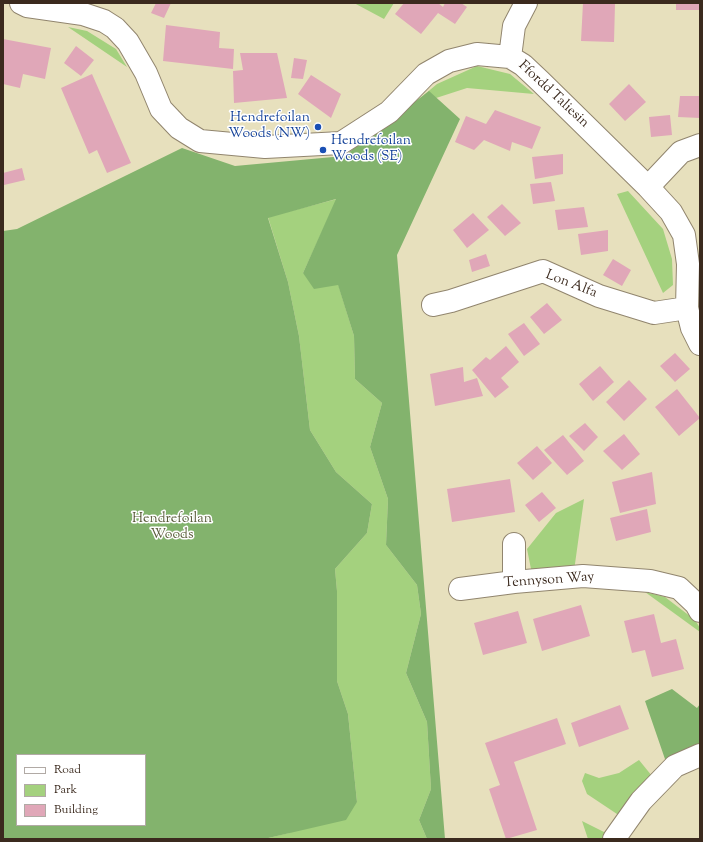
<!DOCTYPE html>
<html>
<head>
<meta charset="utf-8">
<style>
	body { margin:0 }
	#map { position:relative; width:703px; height:842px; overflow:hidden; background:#e7e0bd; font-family:"Sorts Mill Goudy",serif }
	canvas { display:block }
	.frame { position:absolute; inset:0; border:4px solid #3b2a1e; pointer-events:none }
	.legend { position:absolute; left:16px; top:754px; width:130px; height:72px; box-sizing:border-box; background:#fff; border:1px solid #b1aaa5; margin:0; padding:5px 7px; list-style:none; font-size:12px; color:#3b2a1e }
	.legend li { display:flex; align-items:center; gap:8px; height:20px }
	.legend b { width:20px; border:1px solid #b1aaa5 }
</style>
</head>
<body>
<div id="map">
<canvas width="703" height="842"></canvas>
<div class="frame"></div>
<ul class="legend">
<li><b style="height:5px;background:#fff"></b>Road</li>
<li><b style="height:11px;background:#a4d17e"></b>Park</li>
<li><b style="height:11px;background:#e0a7b8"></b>Building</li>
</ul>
</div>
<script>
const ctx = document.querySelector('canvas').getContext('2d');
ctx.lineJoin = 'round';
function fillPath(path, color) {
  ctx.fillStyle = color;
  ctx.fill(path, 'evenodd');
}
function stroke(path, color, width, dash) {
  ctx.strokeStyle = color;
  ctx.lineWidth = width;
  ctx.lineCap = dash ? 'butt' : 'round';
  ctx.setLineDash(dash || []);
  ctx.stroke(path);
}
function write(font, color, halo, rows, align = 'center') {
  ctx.font = font + ' "Sorts Mill Goudy",serif';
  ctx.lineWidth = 3;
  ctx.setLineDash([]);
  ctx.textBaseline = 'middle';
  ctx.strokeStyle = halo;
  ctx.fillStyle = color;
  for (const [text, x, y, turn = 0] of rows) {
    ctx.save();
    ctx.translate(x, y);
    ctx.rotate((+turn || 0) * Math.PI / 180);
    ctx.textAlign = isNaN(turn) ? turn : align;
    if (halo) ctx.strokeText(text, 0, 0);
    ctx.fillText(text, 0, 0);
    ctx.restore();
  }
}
const green = new Path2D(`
	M354,3H394L384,19Z
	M68,27L87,31L116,49L127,67Z
	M477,66L510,74L534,94L467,88L433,99L424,95L437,84Z
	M628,191L663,229L672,259L673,285L663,293L617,194Z
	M337,199L303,273L338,284L354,336L355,379L382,403L370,447L388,499L386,545L417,585L421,614L406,673L427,722L431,789L419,820L427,839H264L289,833L357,802L348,714L337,681V591L335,569L367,533L372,504L336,472L310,430L299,336L288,282L268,217Z
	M584,499L574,571L547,573L531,569L527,549L556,513Z
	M645,592L665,597L695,620L700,628V632Z
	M639,760L652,776L620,816L587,794L582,781L585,773L599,778L619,773Z
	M582,821L608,834L605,839H588Z`);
const forest = new Path2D(`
	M429,91L460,119L397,255L445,839H427L419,820L431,789L427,722L406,673L421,614L417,585L386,545L388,499L370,447L382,403L355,379L354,336L338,285L314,289L303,273L336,199L268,218L288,282L299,336L310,430L336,472L372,504L367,533L335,569L337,591V681L348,714L357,802L346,820L264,839H3V231L17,229L182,148L235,166L344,156ZM17,755H145V825H17Z
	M672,689L697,708L700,704V744L666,762L645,701Z`);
const building = new Path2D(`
	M156,3H171L164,18L151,13Z
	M404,3H438L443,7L445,3H461L467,7L455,24L438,13L421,34L395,14Z
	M583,3L615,4L614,42L581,41Z
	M676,3H700V10H676Z
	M166,25L220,32L219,48L234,49L233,69L163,61Z
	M3,39L51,48L45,79L23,74L20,88L3,84Z
	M76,46L94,60L81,76L64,63Z
	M240,53H277L287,98L234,103L233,71L243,70Z
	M294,58L307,60L303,79L291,78Z
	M92,74L131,163L107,173L97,150L89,154L61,88Z
	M311,75L341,94L331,118L298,94Z
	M629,84L646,102L625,121L609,104Z
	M680,96H700V118L678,117Z
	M495,110L541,127L532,149L512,142L510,151L484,140L474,150L455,142L466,116L486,124Z
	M670,115L672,135L651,137L649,117Z
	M563,154V174L535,179L532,157Z
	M22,168L25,180L4,185L3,173Z
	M551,182L555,201L533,204L530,184Z
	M502,204L521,223L505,236L487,217Z
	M584,207L588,227L558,230L555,210Z
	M473,213L489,230L467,248L453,230Z
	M608,230V251L581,255L578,234Z
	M486,254L490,266L472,272L469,260Z
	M613,259L631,270L622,286L603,275Z
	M547,303L562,320L544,334L530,317Z
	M524,323L540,344L524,356L508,334Z
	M506,346L519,362L501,378L509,387L495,398L472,370L486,357L490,360Z
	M675,353L690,369L675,382L660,366Z
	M600,366L614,382L593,401L579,384Z
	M463,367L464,382L477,378L483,396L435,406L430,374Z
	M629,380L647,399L624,421L606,402Z
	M677,389L700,418L679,436L655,407Z
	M585,423L598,437L584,451L569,436Z
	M624,434L640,454L622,470L603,451Z
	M563,435L584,461L567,475L544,450Z
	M537,446L552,463L533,480L517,463Z
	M652,472L656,504L620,513L612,482Z
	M510,479L515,512L452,522L447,489Z
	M542,492L556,508L539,522L525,505Z
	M647,509L651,532L616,541L610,518Z
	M581,605L590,636L542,651L533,619Z
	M518,611L527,643L483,655L474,623Z
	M654,614L661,643L676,639L684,669L652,677L645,650L632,653L624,621Z
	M620,705L629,729L579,747L571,723Z
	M557,718L566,744L514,762L537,830L506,839L489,789L500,785L485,743Z`);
const street = new Path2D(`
	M21,3L27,6L83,14L104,21L115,28L128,42L146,73L161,109L179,128L200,141L265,147L341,143L389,112L426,74L449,61L477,54L510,57L523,65L540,81L648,187L671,212L684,235L688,264L687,308L692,328L700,344
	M510,57L514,26L526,3
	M648,187L681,152L700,145
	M433,305L451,301L543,271L599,296L654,313L687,308
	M514,544V582
	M460,589L514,582L583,576L650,581L679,588L696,604L700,611
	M614,839L641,801L675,766L700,755`);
const markers = [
	[318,127,4,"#1a4fb4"],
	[323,150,4,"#1a4fb4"]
];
const streetNames = [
	["Ffordd Taliesin",553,95,43],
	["Lon Alfa",571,285,21],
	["Tennyson Way",549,581,-4]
];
const transitNames = [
	["Hendrefoilan",310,119],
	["Woods (NW)",310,135],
	["Hendrefoilan",331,142,"left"],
	["Woods (SE)",331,158,"left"]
];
const parkNames = [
	["Hendrefoilan",172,520],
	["Woods",172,536]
];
fillPath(green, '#a4d17e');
fillPath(forest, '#83b36d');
fillPath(building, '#e0a7b8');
stroke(street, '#91856e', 24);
stroke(street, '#fff', 22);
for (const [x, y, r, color] of markers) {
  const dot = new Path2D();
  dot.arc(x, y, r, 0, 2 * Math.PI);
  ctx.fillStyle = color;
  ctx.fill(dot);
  stroke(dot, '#fff', 1.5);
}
write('14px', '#3b2a1e', '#fff', streetNames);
write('14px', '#164399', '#fff', transitNames, 'right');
write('14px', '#5a5c3b', '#fff', parkNames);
</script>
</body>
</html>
